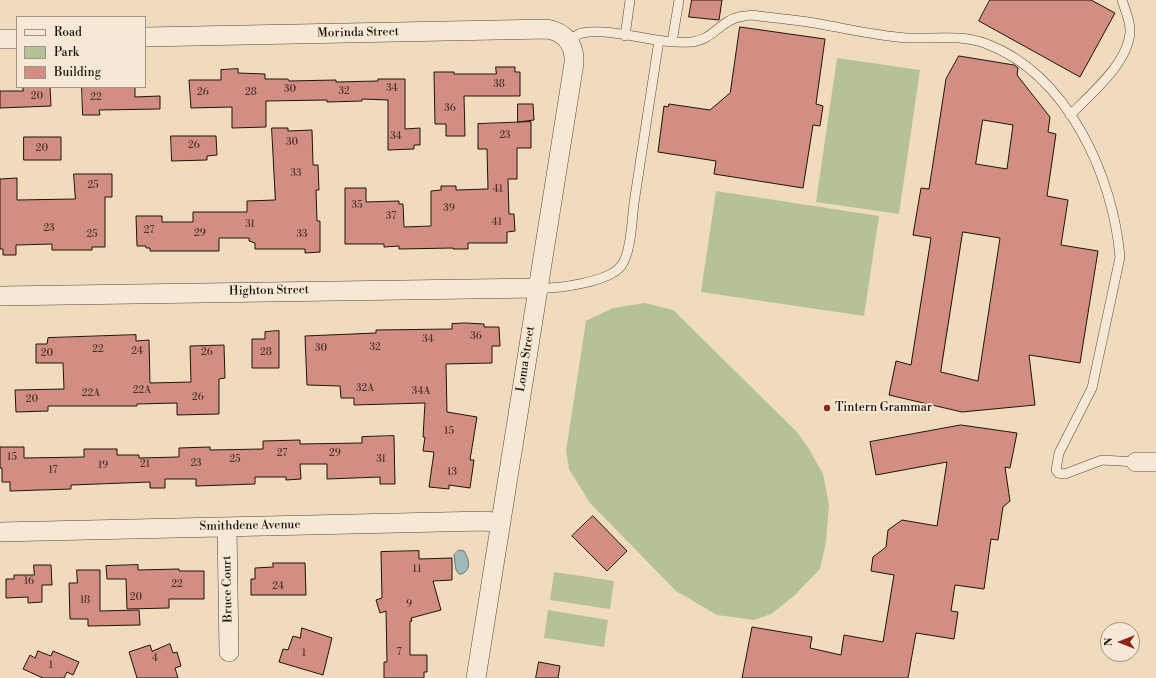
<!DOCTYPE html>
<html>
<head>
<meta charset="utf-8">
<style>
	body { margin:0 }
	#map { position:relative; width:1156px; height:678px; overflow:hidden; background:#f0dcbd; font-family:"Libre Bodoni",serif }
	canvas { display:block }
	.legend { position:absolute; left:16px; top:16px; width:130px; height:72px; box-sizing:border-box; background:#f5e8d4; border:1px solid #9f9385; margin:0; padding:5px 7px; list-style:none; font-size:12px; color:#1f130f }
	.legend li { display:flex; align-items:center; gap:8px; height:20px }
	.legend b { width:20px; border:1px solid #9f9385 }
	.north { position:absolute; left:1100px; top:622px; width:40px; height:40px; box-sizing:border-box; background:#f5e8d4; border:1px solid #9f9385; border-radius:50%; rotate:270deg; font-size:11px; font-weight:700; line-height:16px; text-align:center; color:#1f130f }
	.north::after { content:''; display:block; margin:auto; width:14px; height:18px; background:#8f2418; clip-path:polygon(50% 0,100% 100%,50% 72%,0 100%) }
</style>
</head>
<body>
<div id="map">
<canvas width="1156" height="678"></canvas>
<ul class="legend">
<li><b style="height:5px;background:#f5e8d4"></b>Road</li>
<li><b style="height:11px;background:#b4c296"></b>Park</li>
<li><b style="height:11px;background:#d28e82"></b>Building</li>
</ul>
<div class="north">N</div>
</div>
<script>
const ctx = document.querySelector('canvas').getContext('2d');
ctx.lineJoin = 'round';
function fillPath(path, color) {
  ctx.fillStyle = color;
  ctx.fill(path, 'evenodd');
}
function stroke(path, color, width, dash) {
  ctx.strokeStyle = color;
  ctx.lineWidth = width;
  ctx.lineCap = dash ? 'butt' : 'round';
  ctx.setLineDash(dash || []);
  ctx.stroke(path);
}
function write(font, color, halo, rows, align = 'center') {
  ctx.font = font + ' "Libre Bodoni",serif';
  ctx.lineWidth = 3.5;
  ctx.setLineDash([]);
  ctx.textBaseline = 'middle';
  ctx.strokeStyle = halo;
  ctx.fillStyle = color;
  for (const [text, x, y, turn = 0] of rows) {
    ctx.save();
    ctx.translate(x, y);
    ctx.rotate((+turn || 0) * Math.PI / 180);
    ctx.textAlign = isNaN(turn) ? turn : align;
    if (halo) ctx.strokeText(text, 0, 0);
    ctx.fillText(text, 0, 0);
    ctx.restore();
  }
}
const green = new Path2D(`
	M837,58L920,70L899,214L816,202Z
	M716,191L879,216L864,316L701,292Z
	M645,303L673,310L797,432L809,449L823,474L829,505L826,542L820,569L794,596L771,614L754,620L717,615L676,591L590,503L569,469L566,451L586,321L613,308Z
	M554,572L614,581L610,609L550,600Z
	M548,610L608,620L604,647L544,638Z`);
const water = new Path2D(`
	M459,550L464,551C469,559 472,569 462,574H459L456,570L454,555Z`);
const building = new Path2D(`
	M692,0H722L719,20L689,17Z
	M990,0H1091L1115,13L1080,77L979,21Z
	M740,27L825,39L816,104L823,106L820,126L813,125L803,188L714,174L716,161L658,152L664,106L668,107L669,104L710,110L730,93Z
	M959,56L1014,65L1018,68L1017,75L1050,117L1048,132L1056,134L1047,196L1068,200L1061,245L1098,251L1080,363L1029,355L1035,405L962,412L889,395L896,361L911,365L931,238L913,235L921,188L929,189L946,79ZM983,120L1013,125L1007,169L976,164ZM963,232L1000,238L978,381L941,372Z
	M496,67H515V72H520V96H464L465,136H446V124H435L434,72H454V74H496Z
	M238,69V73L265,74V79H288L289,81L336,80V82L378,81V79H405V129L420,128V145H414V149L388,150V100L362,99V101L327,102V100L266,101V127L232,128V107L191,108L189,80H221V70Z
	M23,87H50L51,106L0,108V91H23Z
	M82,87H135V97L160,96V109L99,110L100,115H83Z
	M518,104H533L534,120L518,122Z
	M531,122V148H517V179H508L509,214H514L515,231L507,232V243H468V249H453V248L399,249V246L384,247V244H345V188H366V202L399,201V204H403L404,227L431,226V191L441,190V186H456V190L488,189L487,149H478V124Z
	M272,128H288V131L312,130L313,165H318L319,190H316L317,221H320V252L305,253V249H255V243L249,241V238H219V251H150V248H146V246H137L136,216H162V222H193V212H247V201L275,200Z
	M171,136H216L217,155L207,156V160L172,161Z
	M24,137H61V160H24Z
	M74,174H112V197H105V247H92V250H52V244L16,245V255H3V249H0V179L17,178V200L75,199Z
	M466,323L484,324V327H499L500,346H492V363L446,364L447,412L477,417L470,460H474L470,488L449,485V489L429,487L434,452L423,451L425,437H423L425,403L354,405V398H341L340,386L307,385L305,336L376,333V330L452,329V324Z
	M279,331V368H252V339H265V332Z
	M136,335V341L149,340L150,383L191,382L190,346L224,345L225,378L219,379V414L177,415V403L137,404V406H48V411L16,412L15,390L64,389L63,363H36V344H47L48,338Z
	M961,425L1017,433L1010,468L1005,467L1010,501L1003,507L998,540L991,539L984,589L955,585L951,611L958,612L954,639L916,633L908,678H742L752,627L812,637L810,648L841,655L844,635L883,642L894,575L871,571L873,557L886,547L888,530L902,520L937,526L947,462L876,475L870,442Z
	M394,436L395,484H380V477L327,479V464H300L301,479L286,480V477H255V484L196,486V479H165V488H150V482L71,485V489L10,491V482H2V468H0V447H24V458L84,457V449H117V455H139V458L179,457V448L210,447V450L263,449V441L300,440V444L362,443V437Z
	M593,516L627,551L607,571L572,536Z
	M419,551V559L452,558V580L433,581L441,610L411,618L412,621H410V655H427V672H424V678H384V662H387L386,611L380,613L376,600L382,598L381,552Z
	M273,563H305L306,595H251V579H255V568L273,567Z
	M34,565H51L52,585H42V602L28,603V597L6,598V579H14V575H34Z
	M138,565V570L179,569V571H204V599H169V608L127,609L126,579H107L106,566Z
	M77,570H100V611L139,610L140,625L88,626V619H70L69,583H77Z
	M302,628L332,638L323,675L279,662L283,649L288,650L293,636L300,638Z
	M170,644L173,653L177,652L181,666L175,668L178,678H137L129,652L150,645L152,651Z
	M38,651L51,656L53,651L79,662L73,675L67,672L64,678H43L23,669L30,655L35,658Z
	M539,662L560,666L558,678H536Z`);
const service = new Path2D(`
	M625,36L630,0
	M569,40C573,38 577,34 582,33C615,27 656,45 691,42C713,40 720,21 739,17C742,16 747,16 751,15C774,18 797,20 820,24C848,29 877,36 907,38C934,39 961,34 987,44C1068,75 1113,176 1120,257L1092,388L1059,453L1056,470L1058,473L1065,474L1102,460L1136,462
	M672,42L679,0
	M1070,115C1091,94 1127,64 1130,33C1131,22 1125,10 1122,0
	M538,288C557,289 609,282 621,266C631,253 632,220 634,203C642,149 651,95 659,40`);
const minor = new Path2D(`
	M145,37L547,29C565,32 575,45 574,63L476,678
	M0,39H17
	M0,296L538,288
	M1136,462H1156
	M227,527L229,652
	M0,532L485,521L500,523`);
const markers = [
	[827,408,4,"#8f2418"]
];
const numberNames = [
	["38",499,85],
	["34",392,89],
	["30",290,90],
	["32",344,92],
	["26",203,93],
	["28",251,93],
	["20",37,97],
	["22",96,98],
	["36",450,109],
	["23",505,136],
	["34",396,137],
	["30",292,143],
	["26",194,146],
	["20",42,149],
	["33",296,174],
	["25",93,186],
	["41",498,190],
	["35",357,206],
	["39",449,209],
	["37",391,217],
	["41",497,223],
	["31",250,225],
	["23",49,229],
	["27",149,231],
	["29",200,234],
	["25",92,235],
	["33",302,235],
	["36",476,337],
	["34",428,340],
	["32",375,348],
	["30",321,349],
	["22",98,350],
	["24",137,352],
	["26",207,353],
	["28",266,353],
	["20",47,354],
	["32A",365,389],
	["22A",142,391],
	["34A",421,392],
	["22A",91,394],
	["26",198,398],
	["20",32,400],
	["15",449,432],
	["27",282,454],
	["29",335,454],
	["15",12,458],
	["25",235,460],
	["31",381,460],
	["23",196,464],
	["21",145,465],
	["19",103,466],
	["17",53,471],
	["13",452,473],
	["11",417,570],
	["16",29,582],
	["22",177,585],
	["24",278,587],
	["20",136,598],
	["18",85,601],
	["9",409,605],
	["7",399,653],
	["1",304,654],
	["4",155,659],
	["1",51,666]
];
const streetNames = [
	["Morinda Street",358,33,-1],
	["Highton Street",269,291,-1],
	["Loma Street",526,359,-81],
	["Smithdene Avenue",250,526,-1],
	["Bruce Court",228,589,-91]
];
const poiNames = [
	["Tintern Grammar",835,408]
];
fillPath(green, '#b4c296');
fillPath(water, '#9eb9ba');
stroke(water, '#6b7776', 1);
fillPath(building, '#d28e82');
stroke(building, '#1f130f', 1);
stroke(service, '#53453a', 10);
stroke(minor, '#53453a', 20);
stroke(service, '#f5e8d4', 9);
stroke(minor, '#f5e8d4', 19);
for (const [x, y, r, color] of markers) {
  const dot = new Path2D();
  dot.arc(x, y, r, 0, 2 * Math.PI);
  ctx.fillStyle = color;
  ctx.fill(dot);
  stroke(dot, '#f5e8d4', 1.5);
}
write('10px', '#4c322c', null, numberNames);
write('12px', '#1f130f', '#f5e8d4', streetNames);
write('12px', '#1f130f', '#f5e8d4', poiNames, 'left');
</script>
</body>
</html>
